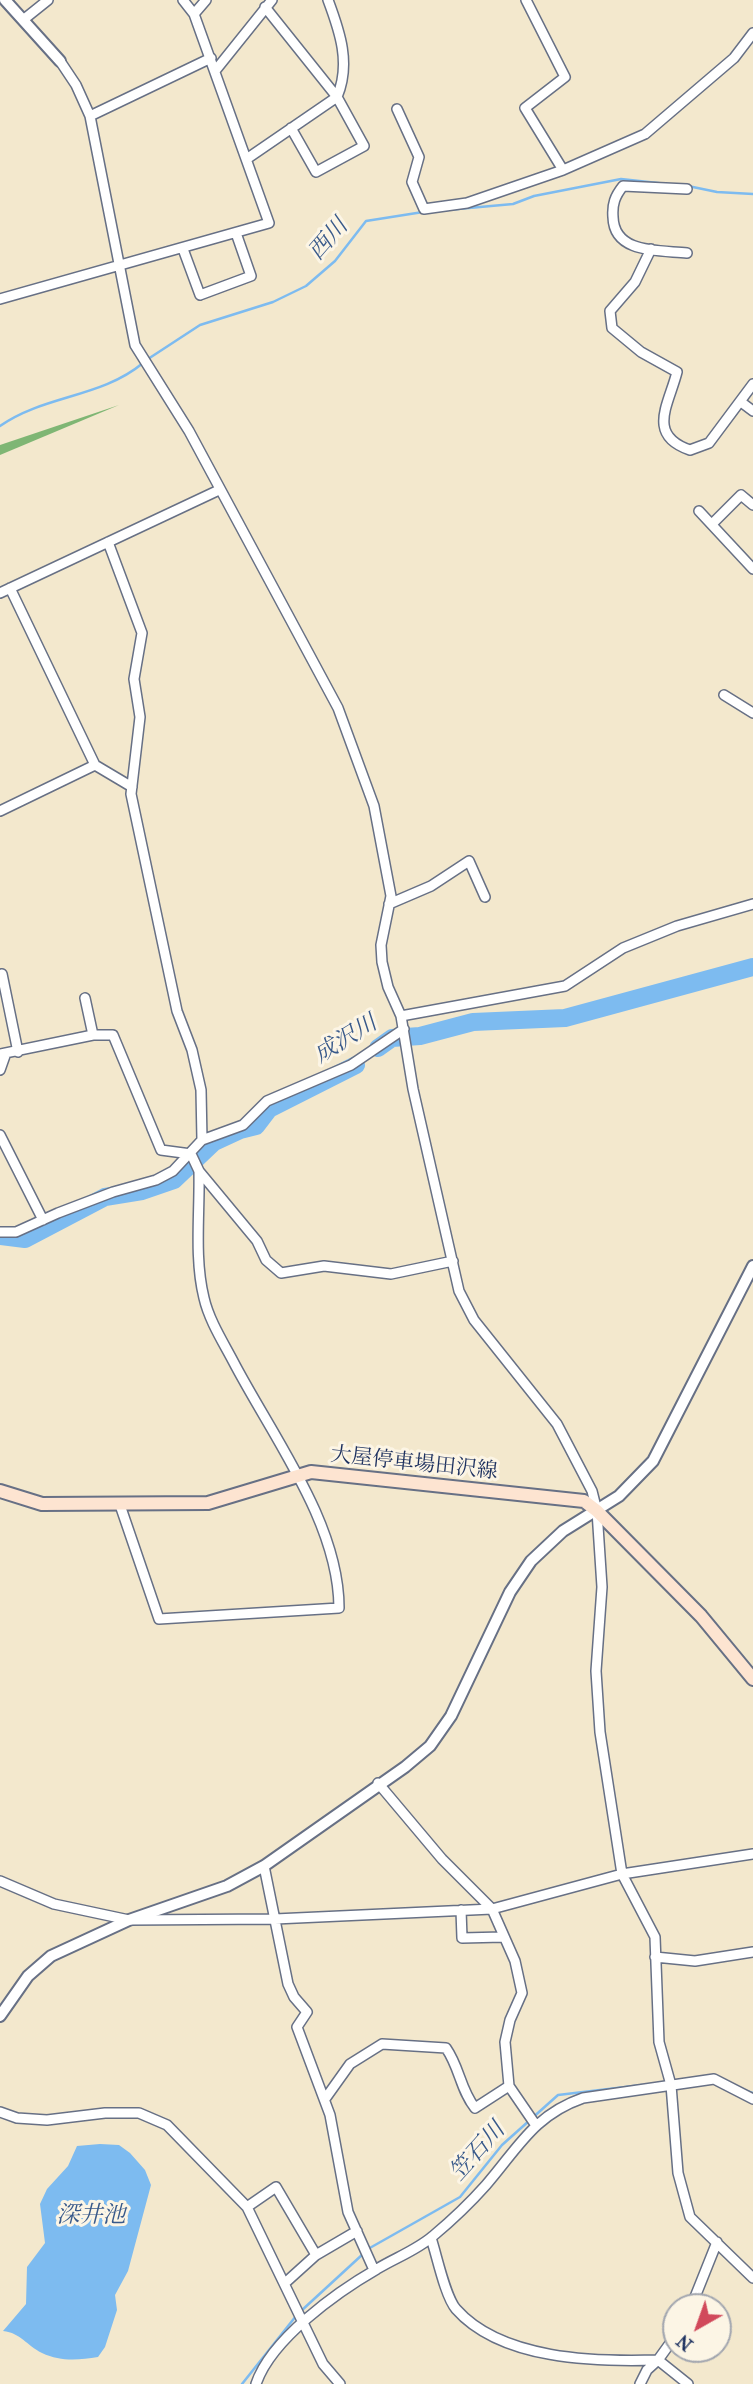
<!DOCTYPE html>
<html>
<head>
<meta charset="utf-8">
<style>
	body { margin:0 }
	#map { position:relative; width:753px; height:2384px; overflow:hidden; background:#f3e8cd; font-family:"IM FELL French Canon",serif }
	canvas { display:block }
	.north { position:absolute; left:662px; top:2293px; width:70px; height:70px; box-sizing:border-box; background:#fcf5e5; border:2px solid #a2a6af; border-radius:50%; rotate:220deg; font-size:19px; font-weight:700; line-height:28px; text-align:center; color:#1b2f5e }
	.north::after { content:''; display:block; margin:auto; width:24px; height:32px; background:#d1495b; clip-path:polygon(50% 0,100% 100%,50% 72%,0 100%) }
</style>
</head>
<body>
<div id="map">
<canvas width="753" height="2384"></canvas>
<div class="north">N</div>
</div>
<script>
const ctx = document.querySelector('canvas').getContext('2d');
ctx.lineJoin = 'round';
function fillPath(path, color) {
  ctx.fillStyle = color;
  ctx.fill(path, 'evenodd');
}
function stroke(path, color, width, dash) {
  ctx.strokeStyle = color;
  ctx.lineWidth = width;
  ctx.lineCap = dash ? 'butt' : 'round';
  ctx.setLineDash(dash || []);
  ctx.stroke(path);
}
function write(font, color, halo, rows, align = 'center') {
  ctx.font = font + ' "IM FELL French Canon","Noto Serif JP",serif';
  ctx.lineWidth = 6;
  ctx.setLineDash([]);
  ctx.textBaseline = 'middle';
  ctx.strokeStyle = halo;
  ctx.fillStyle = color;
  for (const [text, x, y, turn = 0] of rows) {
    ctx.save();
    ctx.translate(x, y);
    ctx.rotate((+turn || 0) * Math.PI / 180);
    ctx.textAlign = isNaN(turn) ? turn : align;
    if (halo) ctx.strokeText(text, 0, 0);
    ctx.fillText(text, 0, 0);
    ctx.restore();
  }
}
const forest = new Path2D(`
	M119,405L0,455V445Z`);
const water = new Path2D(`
	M100,2144L119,2145L130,2153L145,2170L151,2185L128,2271L115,2295L117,2310L105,2347L98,2357C79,2360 61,2362 42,2353C26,2345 21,2333 3,2331L26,2304L27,2267L45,2243L40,2204L47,2189L68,2166L77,2146Z`);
const stream = new Path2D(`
	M688,186L717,192L753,194
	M447,210L513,204L534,196L621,179L667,184
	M148,359L200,325L273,302L306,286L335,261L366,221L423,212
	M0,426C44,395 101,398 143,363
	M744,2090L753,2093
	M368,2249L460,2197L502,2145L558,2095L642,2085
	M301,2311L363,2254
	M242,2384L296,2316`);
const river = new Path2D(`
	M378,1048L392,1038L420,1036L473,1022L565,1018L753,967
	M0,1236L25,1239L105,1197L142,1191L174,1180L214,1142L240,1130L256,1126L269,1109L356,1065`);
const minor = new Path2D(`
	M526,0L565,77L525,108L563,170
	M265,7L337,97L364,146L316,172L291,128
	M194,14L206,0
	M23,20L48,0
	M60,61L76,85L90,116L135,345L189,431L338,708L374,806L391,896L381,945L382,962L388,987L401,1016L413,1089L459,1291L474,1320L557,1424L592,1491L597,1511L602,1587L596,1671L600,1732L622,1874L655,1937L659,2042L671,2085L678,2173L690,2217L753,2278
	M215,71L272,0
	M397,109L419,157L412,182L424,209L467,203L563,170L645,134L734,58L753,33
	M90,116L211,58
	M248,158L337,97C351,64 340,32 328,0
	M183,249L200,295L251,276L236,233
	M651,249L635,282L610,311L612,328L641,352L677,372C669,404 646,435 690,450L709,443L753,384
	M687,253C659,250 614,254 613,217C612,204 615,196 623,186L687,189
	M0,299L269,223L194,14L183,0
	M741,402L753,411
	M699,511L753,569
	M712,524L741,495L753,505
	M108,542L142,633L134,679L140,717L131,794L177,1011L192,1050L201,1090L202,1140
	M0,593L219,490
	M724,695L753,713
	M95,765L132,787
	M0,811L95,765L10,588
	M389,904L431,886L469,861L485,897
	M2,974L18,1052
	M85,998L93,1035
	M401,1016L565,986L623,948L677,926L753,904
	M0,1054L93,1035H113L161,1150L191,1154
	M0,1070L6,1053
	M0,1135L43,1220
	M191,1154L199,1171L257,1241L266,1260L281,1273L324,1266L391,1274L453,1261
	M0,1232H16L58,1213L113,1192L156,1180L173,1171L202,1140L243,1125L267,1101L351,1065L404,1029
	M120,1505L159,1619L339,1608C339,1523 272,1436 233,1361C223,1342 209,1320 204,1298C194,1258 200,1212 199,1171
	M378,1783L442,1859L492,1909L515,1961L522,1993L510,2020L505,2042L509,2086L535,2124
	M264,1866L288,1984L294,1997L307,2012L297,2027L330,2115L348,2212L374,2270
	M0,1881L54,1904L129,1920L275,1919L492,1909L622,1874L753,1854
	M461,1910L462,1938L503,1937
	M655,1957L695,1961L753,1952
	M325,2099L350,2064L382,2044L446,2048C460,2068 460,2089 475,2108L509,2086
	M0,2112L17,2118L47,2120L105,2113H139L167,2125L247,2207L323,2364L340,2384
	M247,2207L276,2187L316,2255
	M431,2238C437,2256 445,2296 456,2309C501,2360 595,2362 658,2360
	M285,2283L316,2255L357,2231
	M691,2307L717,2242
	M676,2335L658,2360L688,2384
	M256,2384C271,2339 337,2292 377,2269C395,2258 417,2250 433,2236C451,2221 470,2203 486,2185C518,2148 534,2115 583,2098L714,2079L753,2099
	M640,2384L647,2370L658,2360`);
const tertiary = new Path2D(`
	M5,0L60,61
	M0,2016L28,1976L51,1956L129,1920L227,1886L264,1866L405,1767L430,1746L451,1716L510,1592L531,1561L563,1531L619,1496L653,1461L753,1266`);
const secondary = new Path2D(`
	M0,1491L42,1504L208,1503L311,1472L584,1501L597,1511L701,1616L753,1679`);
const streetNames = [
	["大屋停車場田沢線",414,1464,6]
];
const waterNames = [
	["西川",329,240,-49],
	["成沢川",346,1040,-32],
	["笠石川",478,2152,-48],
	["深井池",91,2216]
];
fillPath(forest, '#7fb674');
fillPath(water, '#7dbbf0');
stroke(stream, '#7dbbf0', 2.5);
stroke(river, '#7dbbf0', 18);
stroke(minor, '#677085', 12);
stroke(tertiary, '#677085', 14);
stroke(secondary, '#677085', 16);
stroke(minor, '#fff', 9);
stroke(tertiary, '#fff', 10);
stroke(secondary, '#fde4d1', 12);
write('21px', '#1b2f5e', '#fcf5e5', streetNames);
write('italic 23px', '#38598a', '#fcf5e5', waterNames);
</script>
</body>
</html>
